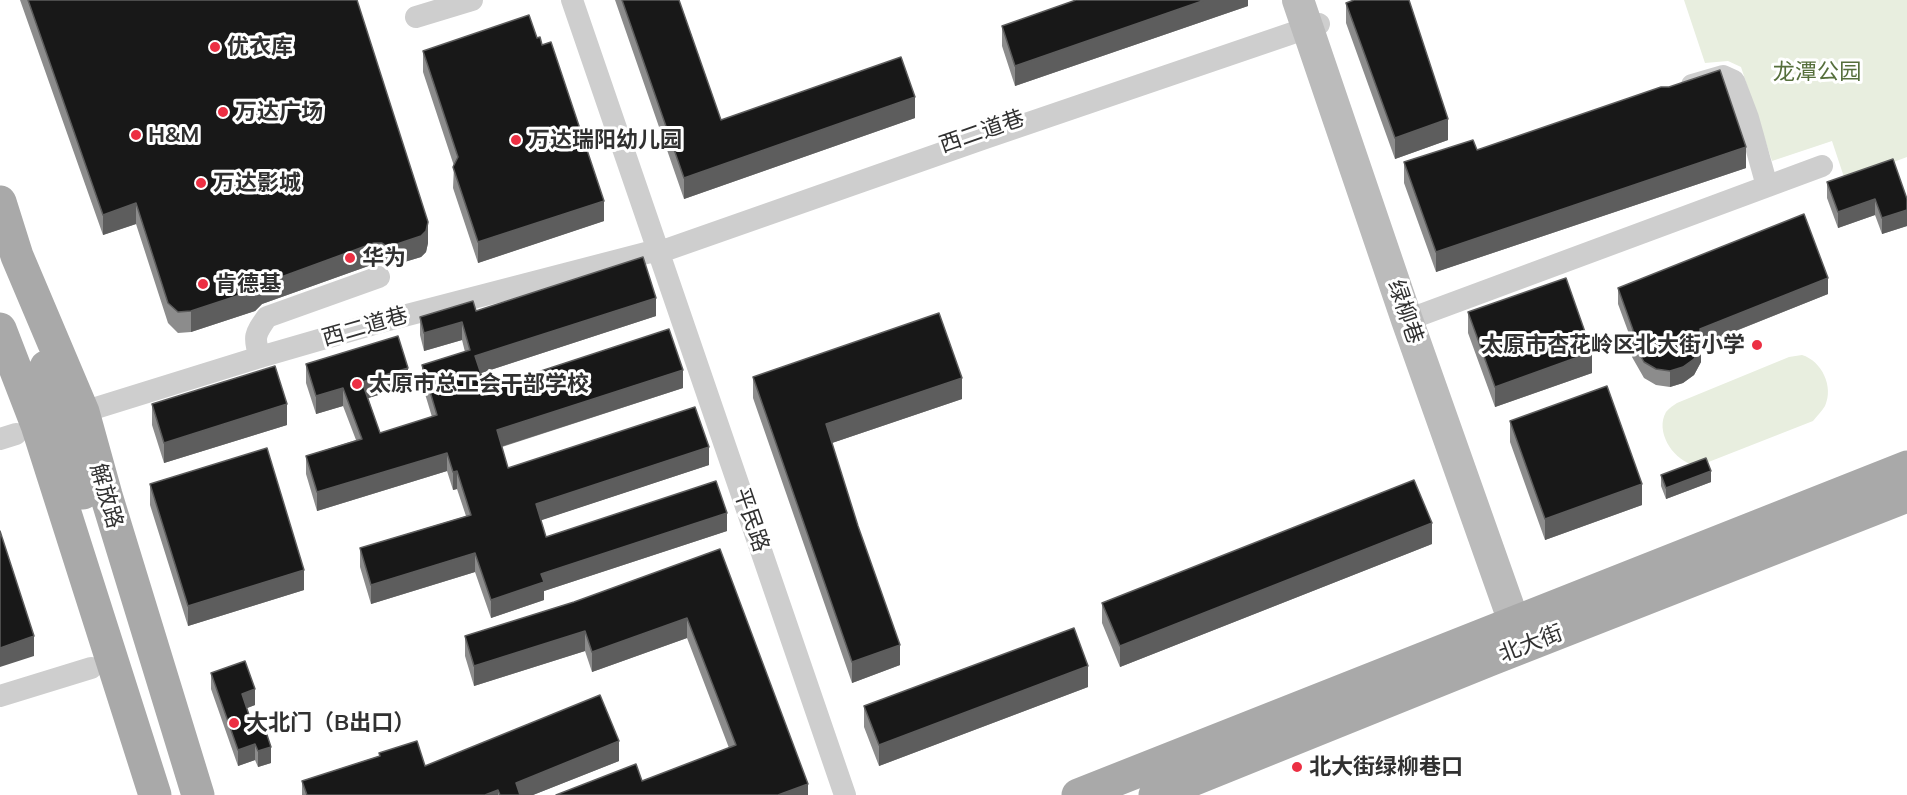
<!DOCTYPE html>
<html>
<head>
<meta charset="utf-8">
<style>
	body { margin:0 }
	canvas { display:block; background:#fff }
</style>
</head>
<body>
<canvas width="1907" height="795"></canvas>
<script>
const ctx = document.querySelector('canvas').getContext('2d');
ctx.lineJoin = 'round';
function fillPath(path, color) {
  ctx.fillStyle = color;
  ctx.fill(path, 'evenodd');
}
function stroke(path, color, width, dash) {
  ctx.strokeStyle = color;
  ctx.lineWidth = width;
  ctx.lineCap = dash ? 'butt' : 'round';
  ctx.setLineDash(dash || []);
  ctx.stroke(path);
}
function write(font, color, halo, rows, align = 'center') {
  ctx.font = font + ' Mulish,"Noto Sans SC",sans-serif';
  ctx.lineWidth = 6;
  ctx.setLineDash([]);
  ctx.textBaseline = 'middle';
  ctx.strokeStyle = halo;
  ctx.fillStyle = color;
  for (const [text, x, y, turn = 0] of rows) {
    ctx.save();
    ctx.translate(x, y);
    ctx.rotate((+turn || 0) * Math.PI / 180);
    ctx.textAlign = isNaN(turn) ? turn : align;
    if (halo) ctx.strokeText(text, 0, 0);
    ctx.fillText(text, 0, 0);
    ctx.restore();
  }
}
const green = new Path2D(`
	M1684,0H1907V157L1845,180L1832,141L1772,161L1741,67L1728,61L1705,63Z
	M1802,355C1822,361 1834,387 1825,406C1822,411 1817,416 1813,421L1706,463C1701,464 1696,465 1691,464C1672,458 1655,431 1666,412C1669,408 1674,405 1677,403L1789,357Z`);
const street = new Path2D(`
	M572,0L845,795
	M416,17L472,0
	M1692,85L1723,76L1734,81L1748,118L1767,186
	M1407,320L1822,166
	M260,357C253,337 255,334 267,317L379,277
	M83,412L260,357L388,320L650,252H660L982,139L1319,24
	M0,439L16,434
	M0,696L91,668`);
const secondary = new Path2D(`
	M1298,0L1407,320L1514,622`);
const primary = new Path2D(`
	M0,202L17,256L83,412L106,495L198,795
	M0,329L37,425L155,795
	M46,367L59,417L83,493
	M1078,795L1907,467
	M1155,795L1492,659L1907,496`);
const wall = new Path2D(`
	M20,0H357L428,243L426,252L421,257L388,267L382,264H374L262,304L255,311L191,332L178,333L168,323L136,224L103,235Z
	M615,0H679L721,120L915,118L684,199Z
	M1248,0V6L1015,86L1002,46V26Z
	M1346,3L1448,140L1395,159L1346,23Z
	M423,51L604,221L478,263L453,188L454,166L423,72Z
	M1477,150L1746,168L1436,272L1404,183V162Z
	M1827,182L1907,199V226L1882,234L1875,215L1838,228L1827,198Z
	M1618,288L1828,294L1701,345V362L1694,375L1683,383L1670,387L1656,385L1644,378L1632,357V342L1618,304Z
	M476,311L656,316L481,373L486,389L683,388L502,447L508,468L709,465L541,520L546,537L727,531L544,591V600L491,618L475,572L371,604L360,567V548L466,516L457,489L453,490L447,471L317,511L306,474V456L356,440L343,406L316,414L306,383V364L408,386L368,398L380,433L432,417L422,384V365L465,352L462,340L424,351L420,335V317Z
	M1468,312L1592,373L1495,407L1468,333Z
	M753,377L962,399L832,443L900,665L852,683L753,398Z
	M152,404L287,425L164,463L152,425Z
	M1510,421L1642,505L1545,540L1510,442Z
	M1661,475L1711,482L1666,499L1661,486Z
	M150,484L304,590L188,626L150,505Z
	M1432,544L1120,667L1102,623V603Z
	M720,549L808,795L642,781L729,748L687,638L592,672L585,651L474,686L465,656V636L574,602Z
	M211,673L255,705L247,708L252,724L271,763L258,767L255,760L238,766L211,689Z
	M1088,687L879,766L864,727V706Z
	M379,753L425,766L619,761L533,795H302V781L379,756Z`);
const shadedWall = new Path2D(`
	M1205,0H1248V6L1015,86V66Z
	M915,97V118L684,199V178Z
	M1448,119V140L1395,159V138Z
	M1746,147V168L1436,272V252Z
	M1875,199V215L1838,228V212Z
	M604,201V221L478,263V242Z
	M136,203V224L103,235V215Z
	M1907,210V226L1882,234V218Z
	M428,222V243L426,252L421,257L388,267V247Z
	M374,243V264L262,304L255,311L191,332V311L262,284Z
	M1828,278V294L1700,345V329Z
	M656,298V316L475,375V356Z
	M462,322V340L424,351V333Z
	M1701,346V362L1694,375L1683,383L1670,387V371Z
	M1592,352V373L1495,407V387Z
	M408,368V386L362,400V382Z
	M683,370V388L497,448V430Z
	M962,378V399L826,445V424Z
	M343,388V406L316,414V396Z
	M287,404V425L164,463V443Z
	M709,447V465L536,522V504Z
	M447,453V471L317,511V492Z
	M457,471V489L453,490V472Z
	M1711,471V482L1666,499V488Z
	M1642,484V505L1545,540V519Z
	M727,513V531L544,591V600L491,618V600L541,574Z
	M1432,523V544L1120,667V646Z
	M475,553V572L371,604V585Z
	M304,570V590L188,626V606Z
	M687,618V638L592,672V652Z
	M585,631V651L474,686V666Z
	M34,636V656L0,667V648Z
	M900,645V665L852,683V662Z
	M1088,666V687L879,766V745Z
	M255,689V705L242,710V694Z
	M619,741V761L533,795H516V783Z
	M255,744V760L238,766V750Z
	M271,747V763L258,767V751Z
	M808,784V795H778Z
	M498,790V795H485Z`);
const building = new Path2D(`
	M28,0H357L428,222L426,231L421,236L388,247L382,243H374L262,284L255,290L191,311L178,312L168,303L136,203L103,215Z
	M622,0H679L721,120L901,57L915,97L684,178Z
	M1076,0H1205L1015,66L1002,26Z
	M1354,0H1409L1448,119L1395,138L1346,3Z
	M529,15L537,38L540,37L542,45L551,42L604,201L478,242L453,167L458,157L423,51Z
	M1720,70L1746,147L1436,252L1404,162L1473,140L1477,150L1661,87H1669Z
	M1893,159L1907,199V210L1882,218L1875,199L1838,212L1827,182Z
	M1804,214L1828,278L1700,329L1701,346L1694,359L1683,367L1670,371L1656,369L1644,362L1632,341L1633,330L1618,288Z
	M643,257L656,298L475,356L486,389L669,329L683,370L497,430L508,468L695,407L709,447L536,504L546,537L716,481L727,513L541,574L544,582L491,600L475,553L371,585L360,548L471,515L457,471L453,472L447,453L317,492L306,456L362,439L343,388L316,396L306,364L398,336L408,368L362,382L380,433L437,415L422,365L470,350L462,322L424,333L420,317L473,301L476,311Z
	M1566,278L1592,352L1495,387L1468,312Z
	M939,313L962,378L826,424L858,526L900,645L852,662L753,377Z
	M275,366L287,404L164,443L152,404Z
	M1607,386L1642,484L1545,519L1510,421Z
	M267,448L304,570L188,606L150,484Z
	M1706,458L1711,471L1666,488L1661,475Z
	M1414,480L1432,523L1120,646L1102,603Z
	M0,531L34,636L0,648Z
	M720,549L808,784L778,795H556L636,764L642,781L736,745L687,618L592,652L585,631L474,666L465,636L574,602Z
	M1074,628L1088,666L879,745L864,706Z
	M245,661L255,689L242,694L252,724L262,720L271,747L258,751L255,744L238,750L211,673Z
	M600,695L619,741L516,783L520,795H500L498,790L485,795H307L302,781L380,756L379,753L417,741L425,766Z`);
const markers = [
	[215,47,6,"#ec2f43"],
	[223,112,6,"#ec2f43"],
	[136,135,6,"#ec2f43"],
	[516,140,6,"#ec2f43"],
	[201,183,6,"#ec2f43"],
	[350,258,6,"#ec2f43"],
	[203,284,6,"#ec2f43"],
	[1757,345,6,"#ec2f43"],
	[357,384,6,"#ec2f43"],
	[234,723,6,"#ec2f43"],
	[1297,767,6,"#ec2f43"]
];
const poiNames = [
	["优衣库",227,47],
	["万达广场",235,112],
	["H&M",148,135],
	["万达瑞阳幼儿园",528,140],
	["万达影城",213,183],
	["华为",362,258],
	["肯德基",215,284],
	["太原市杏花岭区北大街小学",1745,345,"right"],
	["太原市总工会干部学校",369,384],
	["大北门（B出口）",246,723],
	["北大街绿柳巷口",1309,767]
];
const parkNames = [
	["龙潭公园",1817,72]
];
const streetNames = [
	["西二道巷",982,132,-19],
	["绿柳巷",1405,312,71],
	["西二道巷",365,327,-16],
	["解放路",106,496,74],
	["平民路",751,520,71],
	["北大街",1531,644,-21]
];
fillPath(green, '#e8eedf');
stroke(street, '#cecece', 22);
stroke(secondary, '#bbb', 32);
stroke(primary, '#a9a9a9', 33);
fillPath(wall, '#8c8c8c');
fillPath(shadedWall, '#5d5d5d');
fillPath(building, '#181818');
stroke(building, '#5d5d5d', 1.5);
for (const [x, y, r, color] of markers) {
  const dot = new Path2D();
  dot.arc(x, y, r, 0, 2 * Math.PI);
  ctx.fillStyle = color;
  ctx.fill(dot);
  stroke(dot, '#fff', 2);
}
write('bold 22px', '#313131', '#fff', poiNames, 'left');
write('22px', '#566f3c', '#fff', parkNames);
write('22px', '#313131', '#fff', streetNames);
</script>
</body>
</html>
